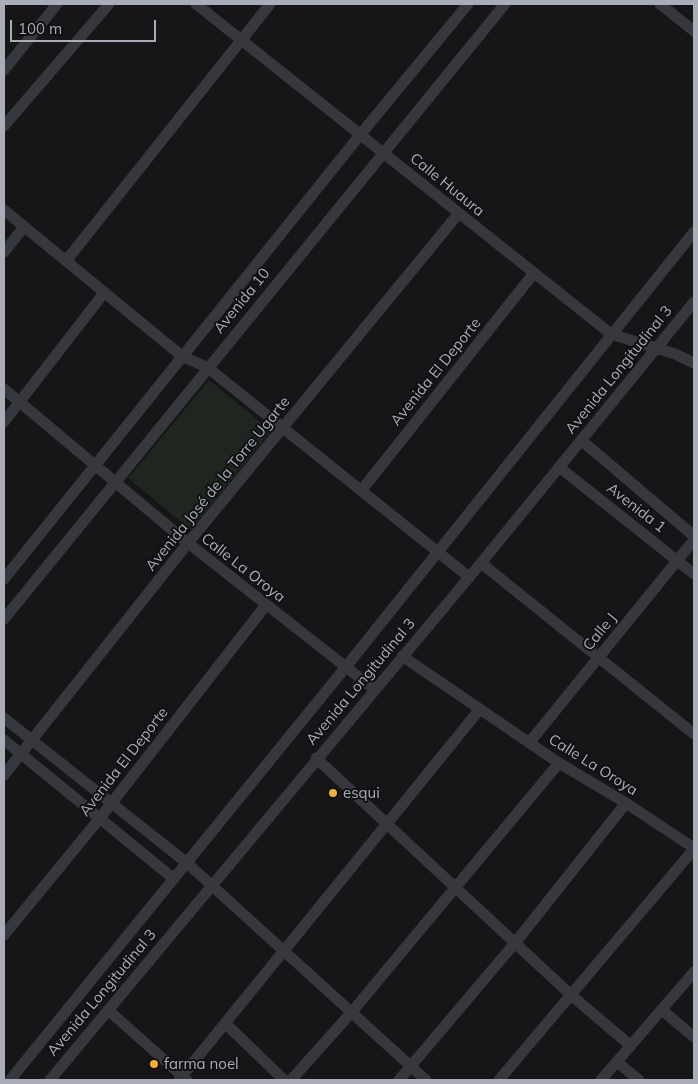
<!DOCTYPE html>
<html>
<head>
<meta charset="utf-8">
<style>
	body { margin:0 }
	#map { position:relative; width:698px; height:1084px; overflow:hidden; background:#161618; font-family:Mulish,sans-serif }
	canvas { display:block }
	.frame { position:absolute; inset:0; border:5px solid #a8adb8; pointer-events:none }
	.scale { position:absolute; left:10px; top:20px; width:146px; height:22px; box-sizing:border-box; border:2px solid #a8adb8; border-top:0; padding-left:6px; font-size:15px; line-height:18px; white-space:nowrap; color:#a8adb8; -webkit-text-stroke:4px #111113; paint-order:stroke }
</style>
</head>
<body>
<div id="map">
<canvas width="698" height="1084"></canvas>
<div class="frame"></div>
<div class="scale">100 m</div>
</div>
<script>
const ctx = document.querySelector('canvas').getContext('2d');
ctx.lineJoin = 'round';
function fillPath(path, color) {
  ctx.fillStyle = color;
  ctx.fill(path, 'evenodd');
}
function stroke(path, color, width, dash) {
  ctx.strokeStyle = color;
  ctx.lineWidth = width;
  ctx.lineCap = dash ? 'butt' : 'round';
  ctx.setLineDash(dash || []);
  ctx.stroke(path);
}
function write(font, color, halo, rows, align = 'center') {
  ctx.font = font + ' Mulish,sans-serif';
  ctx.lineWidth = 4;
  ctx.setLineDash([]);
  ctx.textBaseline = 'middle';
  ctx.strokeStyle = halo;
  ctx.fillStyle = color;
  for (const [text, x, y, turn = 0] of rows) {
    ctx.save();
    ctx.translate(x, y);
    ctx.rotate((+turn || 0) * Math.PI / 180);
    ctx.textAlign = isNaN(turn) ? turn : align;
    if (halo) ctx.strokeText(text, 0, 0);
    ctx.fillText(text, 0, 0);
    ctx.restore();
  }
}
const green = new Path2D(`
	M209,380L271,431L191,530L128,478Z`);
const minor = new Path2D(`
	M196,4L611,334L675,354L694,363
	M660,4L694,31
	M4,70L57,4
	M4,126L109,4
	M4,210L183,357L207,367L469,577
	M4,252L24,227
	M66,261L270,4
	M4,389L188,543L374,689
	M4,422L104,293
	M581,440L694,536
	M559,467L694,574
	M361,491L534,273
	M481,563L694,734
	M4,579L360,135L468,4
	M4,619L505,4
	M402,656L559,763L626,803L694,848
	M4,718L187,863L426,1080
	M4,740L174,879
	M529,743L694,540
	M316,758L571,995L631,1046
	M4,775L188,543L459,213
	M4,935L100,818L266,605
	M108,1010L187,1080
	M662,1010L694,1037
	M226,1024L284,1080
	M617,1062L639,1080
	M10,1080L345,668L694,232
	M50,1080L481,563L694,302
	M179,1080L480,709
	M291,1080L351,1013L559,763
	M399,1080L515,943L626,803
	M499,1080L694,849
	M601,1080L694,972`);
const markers = [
	[333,793,5,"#f2b134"],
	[154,1064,5,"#f2b134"]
];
const streetNames = [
	["Calle Huaura",447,185,39],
	["Avenida 10",242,301,-51],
	["Avenida Longitudinal 3",619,370,-51],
	["Avenida El Deporte",436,372,-51],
	["Avenida José de la Torre Ugarte",218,484,-51],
	["Avenida 1",636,508,38],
	["Calle La Oroya",243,568,38],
	["Calle J",600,632,-51],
	["Avenida Longitudinal 3",361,682,-50],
	["Avenida El Deporte",124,762,-52],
	["Calle La Oroya",593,765,32],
	["Avenida Longitudinal 3",102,993,-50]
];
const poiNames = [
	["esqui",343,793],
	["farma noel",164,1064]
];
fillPath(green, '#1e261f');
stroke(minor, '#37383d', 11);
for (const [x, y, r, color] of markers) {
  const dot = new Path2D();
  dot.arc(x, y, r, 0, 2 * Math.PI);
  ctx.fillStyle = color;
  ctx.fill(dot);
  stroke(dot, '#111113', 2);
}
write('15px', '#a8adb8', '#111113', streetNames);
write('15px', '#a8adb8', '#111113', poiNames, 'left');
</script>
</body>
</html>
